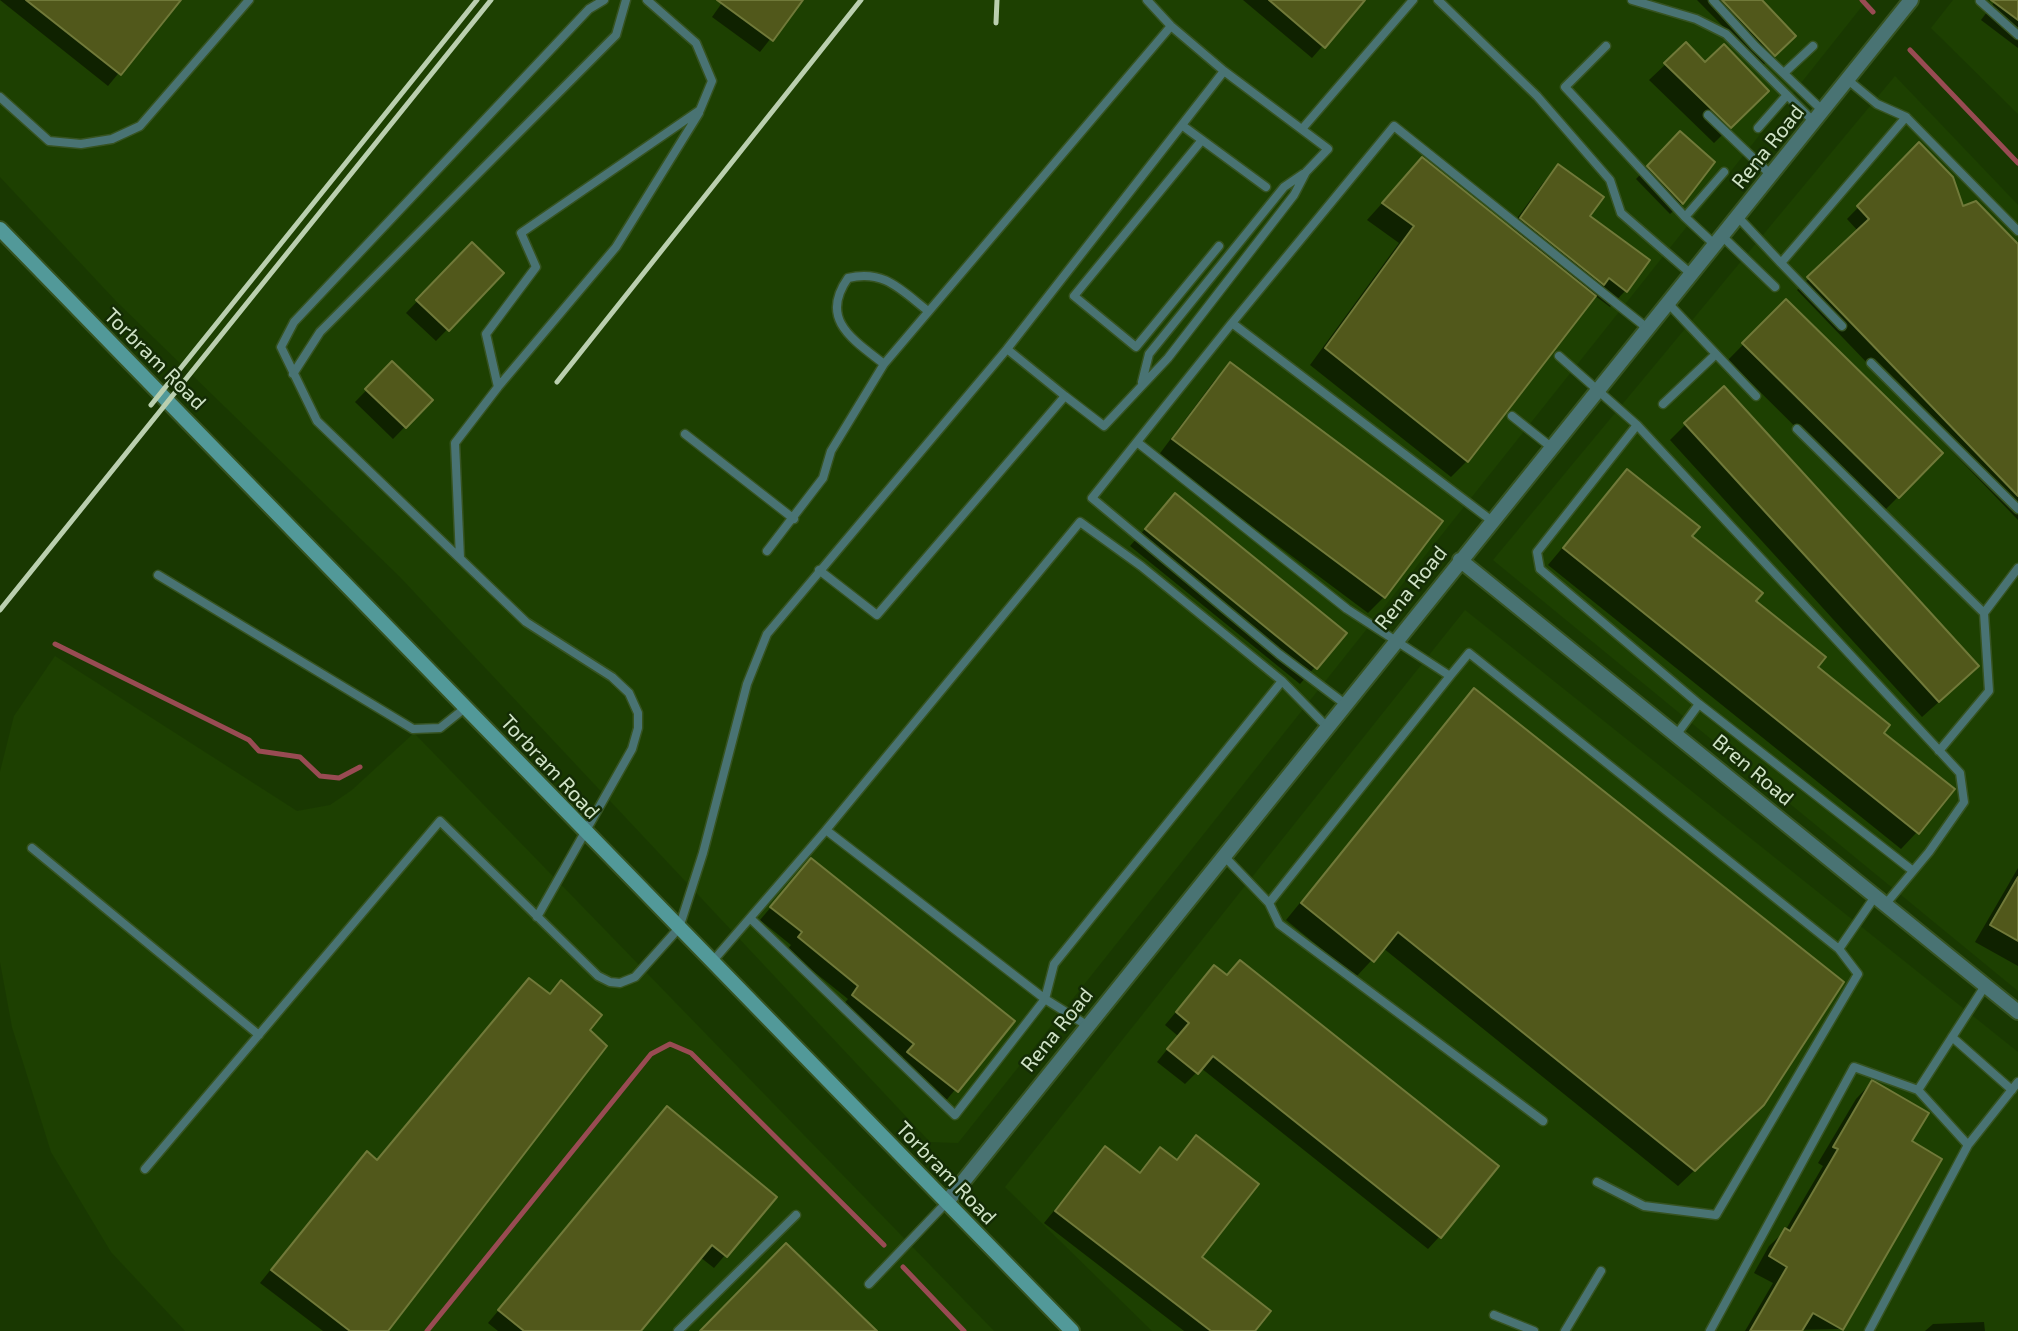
<!DOCTYPE html>
<html>
<head>
<meta charset="utf-8">
<style>
	body { margin:0 }
	canvas { display:block; background:#193801 }
</style>
</head>
<body>
<canvas width="2018" height="1331"></canvas>
<script>
const ctx = document.querySelector('canvas').getContext('2d');
ctx.lineJoin = 'round';
function fillPath(path, color) {
  ctx.fillStyle = color;
  ctx.fill(path, 'evenodd');
}
function stroke(path, color, width, dash) {
  ctx.strokeStyle = color;
  ctx.lineWidth = width;
  ctx.lineCap = dash ? 'butt' : 'round';
  ctx.setLineDash(dash || []);
  ctx.stroke(path);
}
function write(font, color, halo, rows, align = 'center') {
  ctx.font = font + ' "Exo 2",sans-serif';
  ctx.lineWidth = 5;
  ctx.setLineDash([]);
  ctx.textBaseline = 'middle';
  ctx.strokeStyle = halo;
  ctx.fillStyle = color;
  for (const [text, x, y, turn = 0] of rows) {
    ctx.save();
    ctx.translate(x, y);
    ctx.rotate((+turn || 0) * Math.PI / 180);
    ctx.textAlign = isNaN(turn) ? turn : align;
    if (halo) ctx.strokeText(text, 0, 0);
    ctx.fillText(text, 0, 0);
    ctx.restore();
  }
}
const built = new Path2D(`
	M0,0H1867L958,1143L930,1142L400,577L116,301L0,177Z
	M1953,0H2018V114L1931,28Z
	M1895,76L2018,205V991L1493,560Z
	M1465,610L2018,1052V1331H1152L1005,1187Z
	M55,656L297,811L330,805L352,790L414,733L994,1331H185L111,1252L51,1152L12,1027L0,962V772L14,716Z`);
const shadow = new Path2D(`
	M0,0H179L108,86Z
	M724,0H801L760,52L712,17Z
	M1243,0H1363L1312,58Z
	M1697,0H1759L1793,36L1762,66Z
	M1996,0H2018V48L1981,20Z
	M1686,45L1705,64L1767,91L1714,143L1649,80Z
	M1680,134L1682,203L1670,214L1636,179Z
	M1919,145L1962,208L2018,247V520L1797,290L1858,231L1847,219Z
	M1422,159L1509,229L1543,183L1559,166L1626,290L1610,307L1594,295L1467,461L1451,477L1310,365L1399,243L1367,220Z
	M472,244L502,273L436,341L406,313Z
	M1786,301L1941,454L1882,513L1728,360Z
	M392,364L431,400L393,439L355,402Z
	M1230,365L1384,597L1368,613L1158,456L1214,381Z
	M1686,424L1961,682L1922,717L1670,440Z
	M1627,471L1882,733L1917,832L1901,849L1548,565Z
	M1175,495L1345,633L1300,684L1130,546Z
	M1474,690L1746,1121L1678,1186L1383,948L1356,977L1286,920Z
	M811,860L1012,1021L944,1103L897,1065L903,1057L841,1007L848,999L787,950L791,945L760,920Z
	M2018,868V966L1975,942Z
	M1214,967L1439,1237L1428,1249L1201,1068L1185,1084L1157,1062L1178,1036L1165,1025Z
	M561,982L385,1331H323L260,1283L355,1165L367,1153L376,1161L517,993L548,995Z
	M1872,1082L1910,1142L1841,1329L1745,1331L1773,1283L1754,1273L1769,1246L1785,1231L1823,1166L1818,1163L1856,1099Z
	M667,1109L775,1197L714,1268L700,1257L639,1331H498L488,1323Z
	M1196,1137L1200,1258L1253,1331H1184L1044,1223L1105,1148L1138,1174L1160,1149L1175,1161Z
	M1984,1322L1985,1331H1925L1933,1324Z`);
const stream = new Path2D(`
	M1862,0L1873,12
	M1910,50L2018,163
	M55,644L249,740L259,751L300,757L320,776L339,778L360,767
	M903,1267L964,1331
	M427,1331L651,1054L670,1044L691,1053L884,1245`);
const building = new Path2D(`
	M26,0H181L121,75Z
	M717,0H803L773,41Z
	M1269,0H1365L1325,48Z
	M1722,0H1762L1796,36L1775,56Z
	M1991,0H2018V20Z
	M1686,42L1705,62L1724,44L1769,91L1731,128L1664,63Z
	M1680,131L1715,162L1683,204L1647,166Z
	M1919,142L1953,177L1963,206L1976,201L2018,244V496L1807,277L1869,219L1857,206Z
	M1422,157L1596,296L1468,462L1325,348L1414,226L1382,203Z
	M1558,164L1604,197L1590,216L1650,260L1627,292L1609,278L1604,285L1520,218Z
	M472,242L504,273L449,331L416,300Z
	M1786,299L1943,453L1899,498L1742,343Z
	M392,361L433,400L406,428L365,389Z
	M1230,362L1443,521L1385,598L1172,439Z
	M1724,386L1979,666L1939,702L1684,423Z
	M1627,469L1700,527L1692,536L1763,593L1756,601L1826,657L1818,667L1890,725L1884,733L1955,789L1919,834L1563,548Z
	M1175,493L1347,633L1317,669L1145,529Z
	M1474,688L1844,982L1764,1105L1695,1171L1398,932L1374,962L1301,903Z
	M811,858L1015,1021L958,1092L907,1052L914,1044L852,995L858,986L798,937L802,932L770,907Z
	M2018,877V941L1990,925Z
	M1240,960L1499,1166L1441,1238L1213,1056L1198,1074L1167,1049L1189,1023L1176,1012L1214,965L1227,975Z
	M529,978L550,994L561,980L602,1015L590,1030L607,1046L388,1331H350L271,1270L367,1151L377,1160Z
	M1872,1080L1929,1113L1912,1141L1942,1159L1843,1330L1813,1313L1802,1331H1750L1787,1267L1769,1256L1785,1228L1790,1231L1838,1149L1833,1147Z
	M667,1106L777,1197L727,1257L712,1245L641,1331H524L498,1310Z
	M1196,1135L1259,1184L1202,1257L1271,1311L1255,1331H1211L1055,1211L1105,1146L1140,1173L1160,1147L1177,1160Z
	M786,1243L877,1331H700Z`);
const lane = new Path2D(`
	M1147,0L1171,26L1224,71
	M1438,0L1537,96L1610,180L1621,213L1690,273
	M1632,0L1696,19L1726,34L1814,122
	M1713,0L1755,46L1823,111
	M1980,1L2018,35
	M1606,46L1565,87L1685,217L1714,244
	M1784,73L1813,46
	M1848,80L1877,104L1906,117
	M0,97L49,141L81,144L112,139L140,126L249,0
	M1708,115L1771,175
	M1183,126L1266,187
	M1758,128L1787,95
	M1302,129L1413,0
	M1202,140L1074,296L1136,347L1219,246
	M1685,217L1724,172
	M1738,217L1781,263L1906,117L2018,231
	M1722,236L1775,287
	M1781,263L1842,326
	M1232,323L1394,126L1647,328
	M1716,354L1756,396
	M1559,356L1637,425L1960,773L1964,802L1929,852L1884,906
	M1871,363L2018,509
	M884,364C852,339 819,319 848,278C884,269 901,290 928,311
	M293,374L320,332L616,35L626,0
	M1142,382L1149,354L1284,187L1303,174
	M498,387L616,247L699,113
	M1663,404L1716,354L1667,302
	M1512,416L1551,447
	M1637,425L1537,552L1540,569L1699,704L1677,734
	M1797,429L1984,613L2018,568
	M685,434L794,519
	M1137,442L1347,609L1450,676L1469,653L1839,949L1874,898
	M767,551L823,478L831,451L884,364L1171,26
	M460,558L455,443L498,387L486,334L536,267L521,233L700,110L712,81L696,43L647,0
	M819,570L877,615L1065,396L1007,349
	M158,575L413,729L440,728L465,708
	M1282,681L1327,727
	M1345,704L1279,654L1092,498L1232,323L1492,521
	M1699,704L1913,871
	M1939,751L1989,691L1984,613
	M32,848L259,1035
	M1224,856L1269,903L1279,924L1543,1121
	M1269,903L1450,676
	M537,917L632,749L638,728V713L629,693L612,677L526,622L317,421L281,347L294,322L589,9L604,0
	M750,918L955,1115L1045,999L1054,964L1282,681L1141,566L1080,522L826,830
	M712,962L826,830L1045,999L1088,1026
	M1952,1037L2012,1090
	M1918,1090L1968,1145
	M145,1169L440,821L598,976L610,982L620,983L635,977L679,928L703,853L747,684L767,634L1007,349L1224,71L1328,149L1306,172L1294,195L1168,358L1104,426L1065,396
	M1597,1182L1644,1206L1716,1215L1858,974L1839,949
	M869,1284L946,1203
	M1494,1315L1534,1331
	M678,1331L796,1215
	M1565,1331L1601,1271
	M1710,1331L1854,1067L1918,1090L1985,986
	M1869,1331L1968,1145L2018,1082`);
const street = new Path2D(`
	M1460,560L2018,1012
	M946,1203L1911,0`);
const secondary = new Path2D(`
	M0,229L1072,1331`);
const rail = new Path2D(`
	M996,23L997,0
	M557,382L861,0
	M151,405L477,0
	M0,610L491,0`);
const streetNames = [
	["Rena Road",1768,147,-51],
	["Torbram Road",155,359,45],
	["Rena Road",1411,588,-51],
	["Torbram Road",550,767,47],
	["Bren Road",1753,770,40],
	["Rena Road",1057,1030,-51],
	["Torbram Road",946,1173,46]
];
fillPath(built, '#1d4001');
fillPath(shadow, '#0007');
stroke(stream, '#994b53', 5);
fillPath(building, '#51581b');
stroke(building, '#707939', 2);
stroke(lane, '#365321', 11);
stroke(street, '#365321', 18);
stroke(secondary, '#365321', 18);
stroke(lane, '#497373', 8);
stroke(street, '#497373', 14);
stroke(secondary, '#529999', 14);
stroke(rail, '#bacfaf', 5);
write('21px', '#d0e3c7', '#142c05', streetNames);
</script>
</body>
</html>
